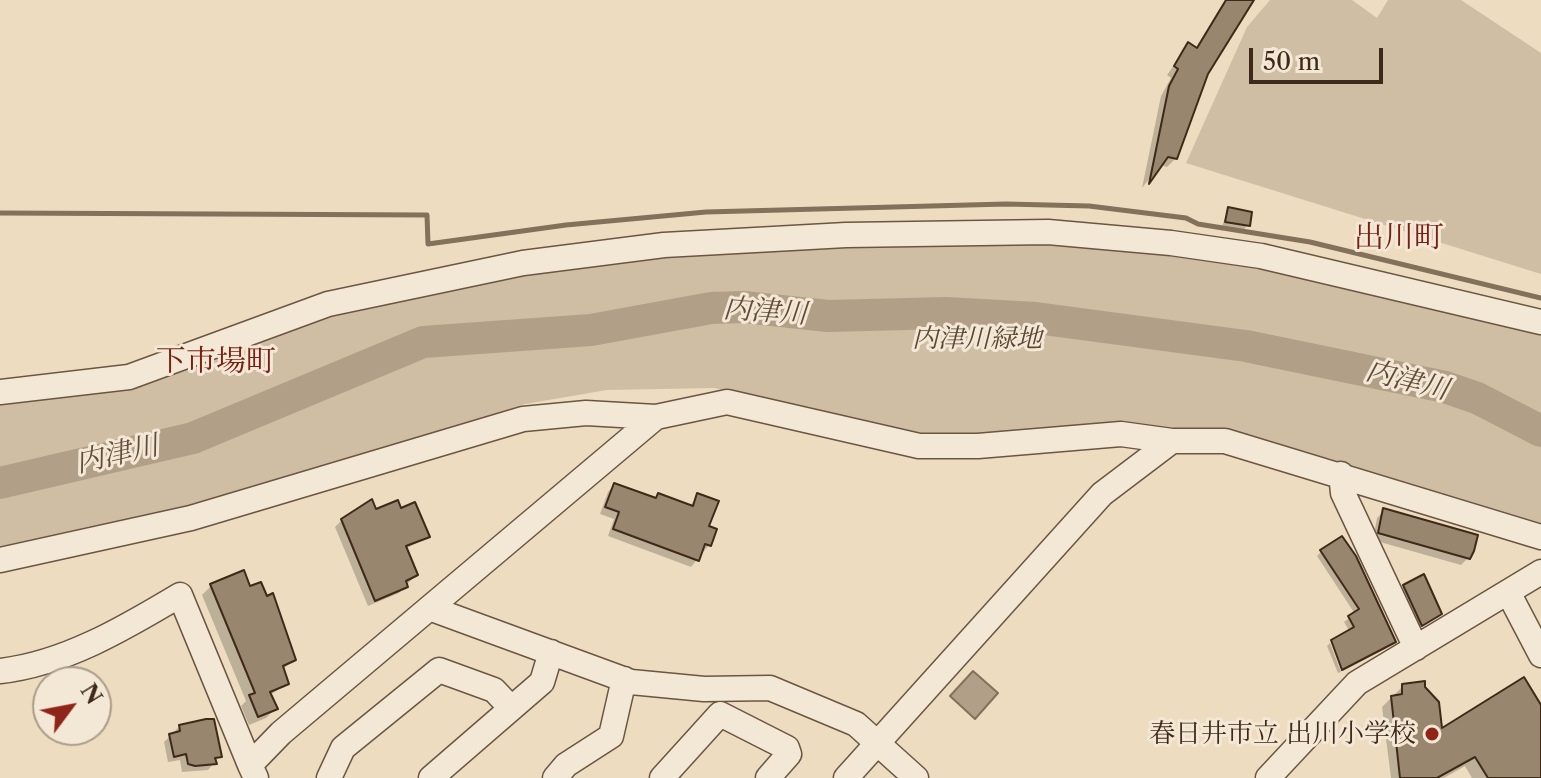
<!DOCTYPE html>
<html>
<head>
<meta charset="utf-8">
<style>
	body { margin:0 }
	#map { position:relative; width:1541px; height:778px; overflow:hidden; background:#eddcbf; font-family:"Libre Caslon Text",serif }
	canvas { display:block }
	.north { position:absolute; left:32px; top:666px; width:80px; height:80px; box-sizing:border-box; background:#f3e8d5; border:2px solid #ab9c8a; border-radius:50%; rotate:58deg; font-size:22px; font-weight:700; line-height:32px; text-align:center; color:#3f2919 }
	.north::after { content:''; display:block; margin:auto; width:28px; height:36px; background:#8f2418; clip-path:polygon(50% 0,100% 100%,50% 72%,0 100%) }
	.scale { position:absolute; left:1249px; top:48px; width:134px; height:36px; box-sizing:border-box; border:4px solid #3f2919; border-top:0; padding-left:10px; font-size:24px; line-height:28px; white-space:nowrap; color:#3f2919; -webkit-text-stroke:6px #f3e8d5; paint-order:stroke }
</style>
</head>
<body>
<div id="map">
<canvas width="1541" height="778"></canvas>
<div class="north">N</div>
<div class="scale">50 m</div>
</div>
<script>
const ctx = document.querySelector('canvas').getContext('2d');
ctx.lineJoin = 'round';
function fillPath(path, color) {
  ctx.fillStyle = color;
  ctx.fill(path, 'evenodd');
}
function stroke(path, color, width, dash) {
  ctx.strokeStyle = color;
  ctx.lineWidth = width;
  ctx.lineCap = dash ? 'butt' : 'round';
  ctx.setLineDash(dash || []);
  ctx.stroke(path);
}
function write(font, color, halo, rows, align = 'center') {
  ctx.font = font + ' "Libre Caslon Text","Noto Serif JP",serif';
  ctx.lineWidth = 6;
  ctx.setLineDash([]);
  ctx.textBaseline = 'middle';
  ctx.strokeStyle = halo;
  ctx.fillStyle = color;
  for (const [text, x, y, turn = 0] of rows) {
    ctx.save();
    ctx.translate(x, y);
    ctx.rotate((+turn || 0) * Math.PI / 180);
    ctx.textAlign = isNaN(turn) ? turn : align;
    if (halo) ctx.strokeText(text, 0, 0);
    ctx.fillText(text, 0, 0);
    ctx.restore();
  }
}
const green = new Path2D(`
	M1270,0H1352L1377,18L1388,0H1461L1541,53V274L1186,163L1247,27Z
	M1047,238L1169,247L1541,327V531L1285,448L918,438L715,388L607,390L525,404L189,512L0,550V400L133,381L344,304L617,256Z`);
const water = new Path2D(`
	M973,671L998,693L975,719L950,696Z`);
const shadow = new Path2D(`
	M1225,0H1252L1206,73L1176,158L1167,167L1160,165L1142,188L1161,96L1171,78L1167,75L1188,45L1195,49Z
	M1228,210L1248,225L1243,230L1222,226Z
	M614,485L654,500L689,507L698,495L706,527L714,530L709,545L691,567L608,536L614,519L600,514L608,492Z
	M400,510L428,537L405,549L416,575L399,593L368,606L335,527L342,520L375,511Z
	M1384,511L1468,558L1461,565L1373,540L1377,518Z
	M1322,551L1394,641L1344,670L1333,641L1350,632L1344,622L1355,614L1317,556Z
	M211,586L249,589L294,659L282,670L286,684L269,696L275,709L266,718L249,725L241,706L246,701L202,595Z
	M1404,587L1436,618L1418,628L1400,591Z
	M1330,643L1341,672L1338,673L1327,646Z
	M1403,686L1440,731L1541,709V778H1472L1465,766L1444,778H1391L1382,707Z
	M179,727L220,756L208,770L182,772L180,760L168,762L164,742Z`);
const stream = new Path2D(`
	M0,213L427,215L428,244L566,225L706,212L1006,204L1089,206L1186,218L1198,224L1310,242L1541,298`);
const river = new Path2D(`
	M0,483L193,438L423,342L591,330L711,308L744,307L828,316L946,313L1036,318L1246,346L1445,387L1477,398L1541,431`);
const building = new Path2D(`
	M1226,0H1254L1208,74L1177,159L1168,157L1149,184L1169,86L1178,69L1174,66L1188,42L1197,48Z
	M1228,207L1252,212L1250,226L1225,222Z
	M614,483L656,498L658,493L693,506L697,493L719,501L709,526L717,529L711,546L705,544L699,561L613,529L619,512L605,507Z
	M372,499L376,509L398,500L401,508L415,502L430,537L406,546L418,575L406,581L408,587L375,601L341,519Z
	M1383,508L1478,535L1474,551L1470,559L1378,533Z
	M1342,536L1356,556L1396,642L1342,670L1331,640L1354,627L1348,616L1359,609L1320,550Z
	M244,570L250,586L261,582L267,596L273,593L296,660L283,666L289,684L270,692L278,709L258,717L249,695L255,693L210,584Z
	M1424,574L1442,614L1422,626L1403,585Z
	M1524,677L1541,705V778H1488L1475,757L1437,778H1400L1391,696L1402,694V684L1425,681V687L1439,702L1442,728Z
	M206,719H214L222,757L215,758L217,764L195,766L188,764L186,754L174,757L169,734L180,731L179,725Z`);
const minor = new Path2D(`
	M0,392L129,377L328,304L523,263L664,245L846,235L1048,232L1171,243L1261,256L1541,322
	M1341,474L1343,493L1416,648
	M0,560L191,518L523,419L586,413L656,417L727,402L919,446H978L1121,434L1172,441H1225L1541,537
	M1508,592L1541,655
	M432,609L631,682L704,689L770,688L856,724L916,778
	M0,671C64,664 125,628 180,595L250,765
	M256,778L250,765L281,733L656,417
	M329,778L343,748L439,670L494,690L511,708
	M431,778L542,682L551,652
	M555,778L566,765L611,736L624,679
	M662,778L720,714L787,748L789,754L768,778
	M846,778L1102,494L1172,441
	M1268,778L1357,683L1541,572`);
const markers = [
	[1432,734,8,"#8f2418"]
];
const parkNames = [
	["内津川緑地",977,339]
];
const poiNames = [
	["春日井市立 出川小学校",1416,734]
];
const waterNames = [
	["内津川",765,312,4],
	["内津川",1407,381,14],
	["内津川",117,455,-13]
];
const quarterNames = [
	["出川町",1399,238],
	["下市場町",216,362]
];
fillPath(green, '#cfbea3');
fillPath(water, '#b29f87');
stroke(water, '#84705b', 2);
fillPath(shadow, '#0003');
stroke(stream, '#84705b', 5);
stroke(river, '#b29f87', 32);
fillPath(building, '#99866f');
stroke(building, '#3f2919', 2);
stroke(minor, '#6a5642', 27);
stroke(minor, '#f3e8d5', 24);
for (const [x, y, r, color] of markers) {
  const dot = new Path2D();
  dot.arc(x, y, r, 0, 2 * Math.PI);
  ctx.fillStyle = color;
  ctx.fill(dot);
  stroke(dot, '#f3e8d5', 3);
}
write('italic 26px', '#5c4735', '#f3e8d5', parkNames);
write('26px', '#3f2919', '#f3e8d5', poiNames, 'right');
write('italic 28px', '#624c3a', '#f3e8d5', waterNames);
write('30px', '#7a1f14', '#f3e8d5', quarterNames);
</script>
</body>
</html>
